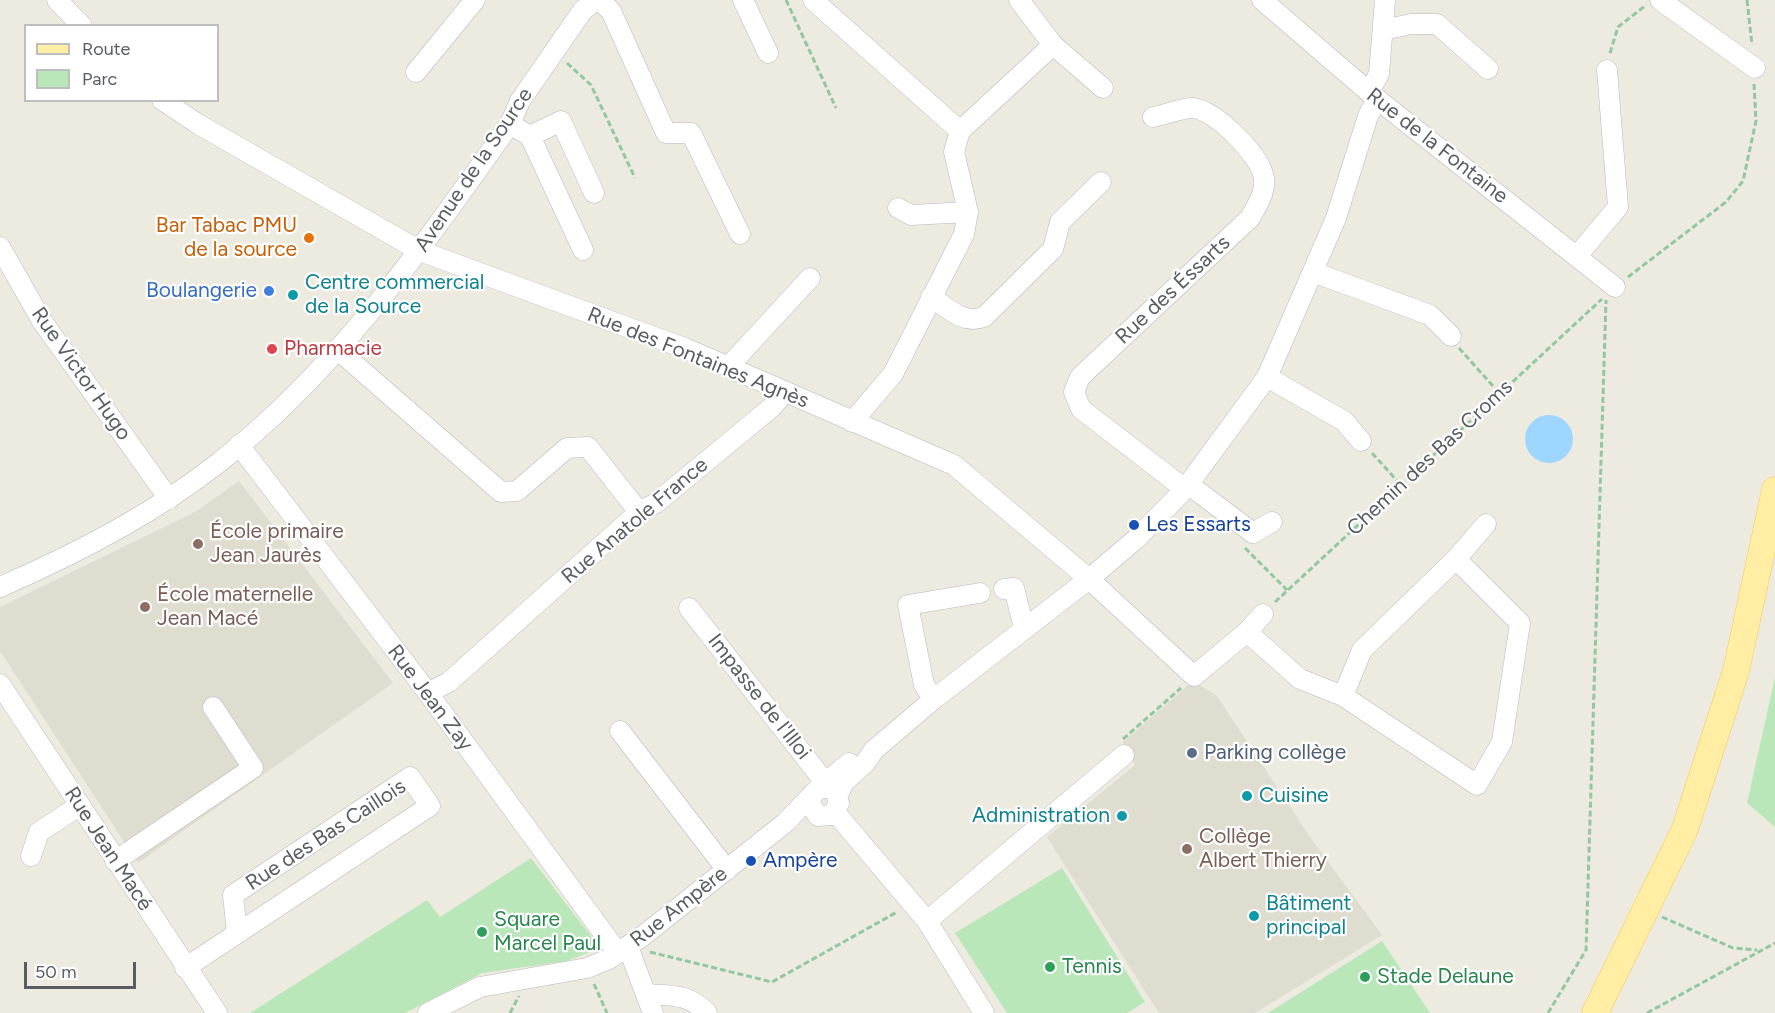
<!DOCTYPE html>
<html>
<head>
<meta charset="utf-8">
<style>
	body { margin:0 }
	#map { position:relative; width:1775px; height:1013px; overflow:hidden; background:#edeae0; font-family:Figtree,sans-serif }
	canvas { display:block }
	.legend { position:absolute; left:24px; top:24px; width:195px; height:78px; box-sizing:border-box; background:#fff; border:2px solid #bdbec0; margin:0; padding:8px 10px; list-style:none; font-size:18px; color:#595d62 }
	.legend li { display:flex; align-items:center; gap:12px; height:30px }
	.legend b { width:30px; border:2px solid #bdbec0 }
	.scale { position:absolute; left:24px; top:962px; width:112px; height:27px; box-sizing:border-box; border:3px solid #595d62; border-top:0; padding-left:8px; font-size:18px; line-height:21px; white-space:nowrap; color:#595d62; -webkit-text-stroke:4px #fff; paint-order:stroke }
</style>
</head>
<body>
<div id="map">
<canvas width="1775" height="1013"></canvas>
<ul class="legend">
<li><b style="height:8px;background:#ffeea3"></b>Route</li>
<li><b style="height:16px;background:#bae7b9"></b>Parc</li>
</ul>
<div class="scale">50 m</div>
</div>
<script>
const ctx = document.querySelector('canvas').getContext('2d');
ctx.lineJoin = 'round';
function fillPath(path, color) {
  ctx.fillStyle = color;
  ctx.fill(path, 'evenodd');
}
function stroke(path, color, width, dash) {
  ctx.strokeStyle = color;
  ctx.lineWidth = width;
  ctx.lineCap = dash ? 'butt' : 'round';
  ctx.setLineDash(dash || []);
  ctx.stroke(path);
}
function write(font, color, halo, rows, align = 'center') {
  ctx.font = font + ' Figtree,sans-serif';
  ctx.lineWidth = 4.5;
  ctx.setLineDash([]);
  ctx.textBaseline = 'middle';
  ctx.strokeStyle = halo;
  ctx.fillStyle = color;
  for (const [text, x, y, turn = 0] of rows) {
    ctx.save();
    ctx.translate(x, y);
    ctx.rotate((+turn || 0) * Math.PI / 180);
    ctx.textAlign = isNaN(turn) ? turn : align;
    if (halo) ctx.strokeText(text, 0, 0);
    ctx.fillText(text, 0, 0);
    ctx.restore();
  }
}
const education = new Path2D(`
	M239,481L393,683L138,863L0,651V607L195,512Z
	M1193,681L1217,696L1310,837L1382,935L1255,1013H1159L1047,837L1135,765L1123,742Z`);
const green = new Path2D(`
	M1775,677V827L1747,803Z
	M531,858L600,948L567,961L482,973L405,1013H250L427,900L440,917Z
	M1062,868L1145,1002L1127,1013H1007L955,933Z
	M1382,941L1430,1013H1268Z`);
const water = new Path2D(`
	M1525 439a24 24 0 1 1 48 0a24 24 0 1 1-48 0Z`);
const path = new Path2D(`
	M786,0L836,108
	M1747,0L1752,45
	M1610,53L1618,27L1645,6
	M567,63L591,85L635,178
	M1628,277L1726,202L1743,181L1756,121L1754,84
	M1459,348L1500,394
	M1372,453L1401,485
	M1245,548L1287,590
	M1275,602L1602,299
	M1123,739L1181,688
	M1662,917L1733,948L1757,950
	M650,952L772,982L897,912
	M594,984L607,1013
	M510,1013L519,996
	M1548,1013L1586,950L1606,300
	M1647,1013L1775,943`);
const minor = new Path2D(`
	M57,0L82,26
	M599,0L611,11L666,133H691L740,234
	M743,0L768,53
	M813,0L960,131
	M1019,0L1053,45
	M1262,0L1377,99L1615,287
	M1660,0L1755,68
	M1383,30L1411,24H1437L1488,69
	M416,72L475,0
	M1369,92L1379,74L1385,0
	M162,100L198,124L420,251L687,349L954,465L1089,579L1194,676L1247,632L1263,614
	M1153,117C1165,115 1183,107 1194,108C1217,112 1257,153 1263,174C1268,190 1257,205 1250,218L1080,377L1074,392L1081,409L1185,489
	M510,124L530,136L583,250
	M530,136L561,121L594,193
	M898,208L911,215L968,212
	M0,247L42,321L169,499
	M1577,256L1618,207L1607,70
	M1313,272L1430,315L1451,336
	M931,297C948,308 963,325 984,317L1053,249L1060,222L1101,182
	M337,349L501,492L517,491L567,448L588,447L639,512
	M729,366L810,278
	M1267,377L1344,421L1361,441
	M852,422L893,374L964,234L968,212L954,152L960,131L1053,45L1103,88
	M239,445L428,693L618,953
	M1188,484L1253,533L1272,522
	M1456,559L1486,524
	M0,587C76,554 152,515 217,464C336,372 424,245 510,124L520,101L583,10L595,0
	M1004,589L1014,588L1024,628
	M689,608L820,776L824,788
	M1247,632L1300,679L1343,696L1477,785L1502,742L1520,623L1456,559L1362,650L1343,696
	M0,684L217,1013
	M428,693L449,682L639,512L656,503L772,407L785,392
	M934,699L924,685L908,605L980,593
	M620,731L727,870
	M812,794L810,804L818,816L832,815L839,803
	M837,797L844,782L865,763L874,750L934,699L1089,579L1136,539L1185,489L1267,377L1336,218L1368,116L1377,99
	M835,812L927,921L984,1013
	M31,856L39,832L79,806
	M115,861L253,768L213,707
	M927,921L1124,755
	M628,947L653,1013
	M185,968L430,806L410,777L233,895L237,933
	M646,994C672,996 688,993 707,1013
	M428,1013L480,987L587,968L609,959L644,935L785,823L816,791L849,763`);
const major = new Path2D(`
	M1595,1013L1685,829L1736,671L1775,490`);
const markers = [
	[309,238,6,"#e8710a"],
	[269,291,6,"#3f7fe0"],
	[293,295,6,"#0f9aa8"],
	[272,349,6,"#e0444e"],
	[1134,525,6,"#1a4fb4"],
	[198,544,6,"#8d6e63"],
	[145,607,6,"#8d6e63"],
	[1192,753,6,"#5c6f8a"],
	[1247,796,6,"#0f9aa8"],
	[1122,816,6,"#0f9aa8"],
	[1187,849,6,"#8d6e63"],
	[751,861,6,"#1a4fb4"],
	[1254,916,6,"#0f9aa8"],
	[482,932,6,"#2e9e5b"],
	[1050,967,6,"#2e9e5b"],
	[1365,977,6,"#2e9e5b"]
];
const streetNames = [
	["Rue de la Fontaine",1437,146,38],
	["Avenue de la Source",474,170,-56],
	["Rue des Éssarts",1173,290,-43],
	["Rue des Fontaines Agnès",698,358,22],
	["Rue Victor Hugo",81,374,55],
	["Chemin des Bas Croms",1430,458,-43],
	["Rue Anatole France",635,521,-40],
	["Impasse de l'Illoi",759,697,52],
	["Rue Jean Zay",430,698,53],
	["Rue des Bas Caillois",326,835,-33],
	["Rue Jean Macé",108,849,57],
	["Rue Ampère",679,907,-38]
];
const foodNames = [
	["Bar Tabac PMU",297,226],
	["de la source",297,250]
];
const cultureNames = [
	["Centre commercial",305,283],
	["de la Source",305,307],
	["Cuisine",1259,796],
	["Administration",1110,816,"right"],
	["Bâtiment",1266,904],
	["principal",1266,928]
];
const shopNames = [
	["Boulangerie",257,291]
];
const healthNames = [
	["Pharmacie",284,349]
];
const transitNames = [
	["Les Essarts",1146,525],
	["Ampère",763,861]
];
const educationNames = [
	["École primaire",210,532],
	["Jean Jaurès",210,556],
	["École maternelle",157,595],
	["Jean Macé",157,619],
	["Collège",1199,837],
	["Albert Thierry",1199,861]
];
const serviceNames = [
	["Parking collège",1204,753]
];
const leisureNames = [
	["Square",494,920],
	["Marcel Paul",494,944],
	["Tennis",1062,967],
	["Stade Delaune",1377,977]
];
fillPath(education, '#dfdcd0');
fillPath(green, '#bae7b9');
fillPath(water, '#9ed6ff');
stroke(minor, '#b6b9be', 21);
stroke(major, '#fcc749', 27);
stroke(path, '#92c8a1', 3, [6, 3]);
stroke(minor, '#fff', 20);
stroke(major, '#ffeea3', 26);
for (const [x, y, r, color] of markers) {
  const dot = new Path2D();
  dot.arc(x, y, r, 0, 2 * Math.PI);
  ctx.fillStyle = color;
  ctx.fill(dot);
  stroke(dot, '#fff', 2);
}
write('21px', '#595d62', '#fff', streetNames);
write('21px', '#c56008', '#fff', foodNames, 'right');
write('21px', '#0d838f', '#fff', cultureNames, 'left');
write('21px', '#366cbe', '#fff', shopNames, 'right');
write('21px', '#be3a42', '#fff', healthNames, 'left');
write('21px', '#164399', '#fff', transitNames, 'left');
write('21px', '#785e54', '#fff', educationNames, 'left');
write('21px', '#4e5e75', '#fff', serviceNames, 'left');
write('21px', '#27864d', '#fff', leisureNames, 'left');
</script>
</body>
</html>
